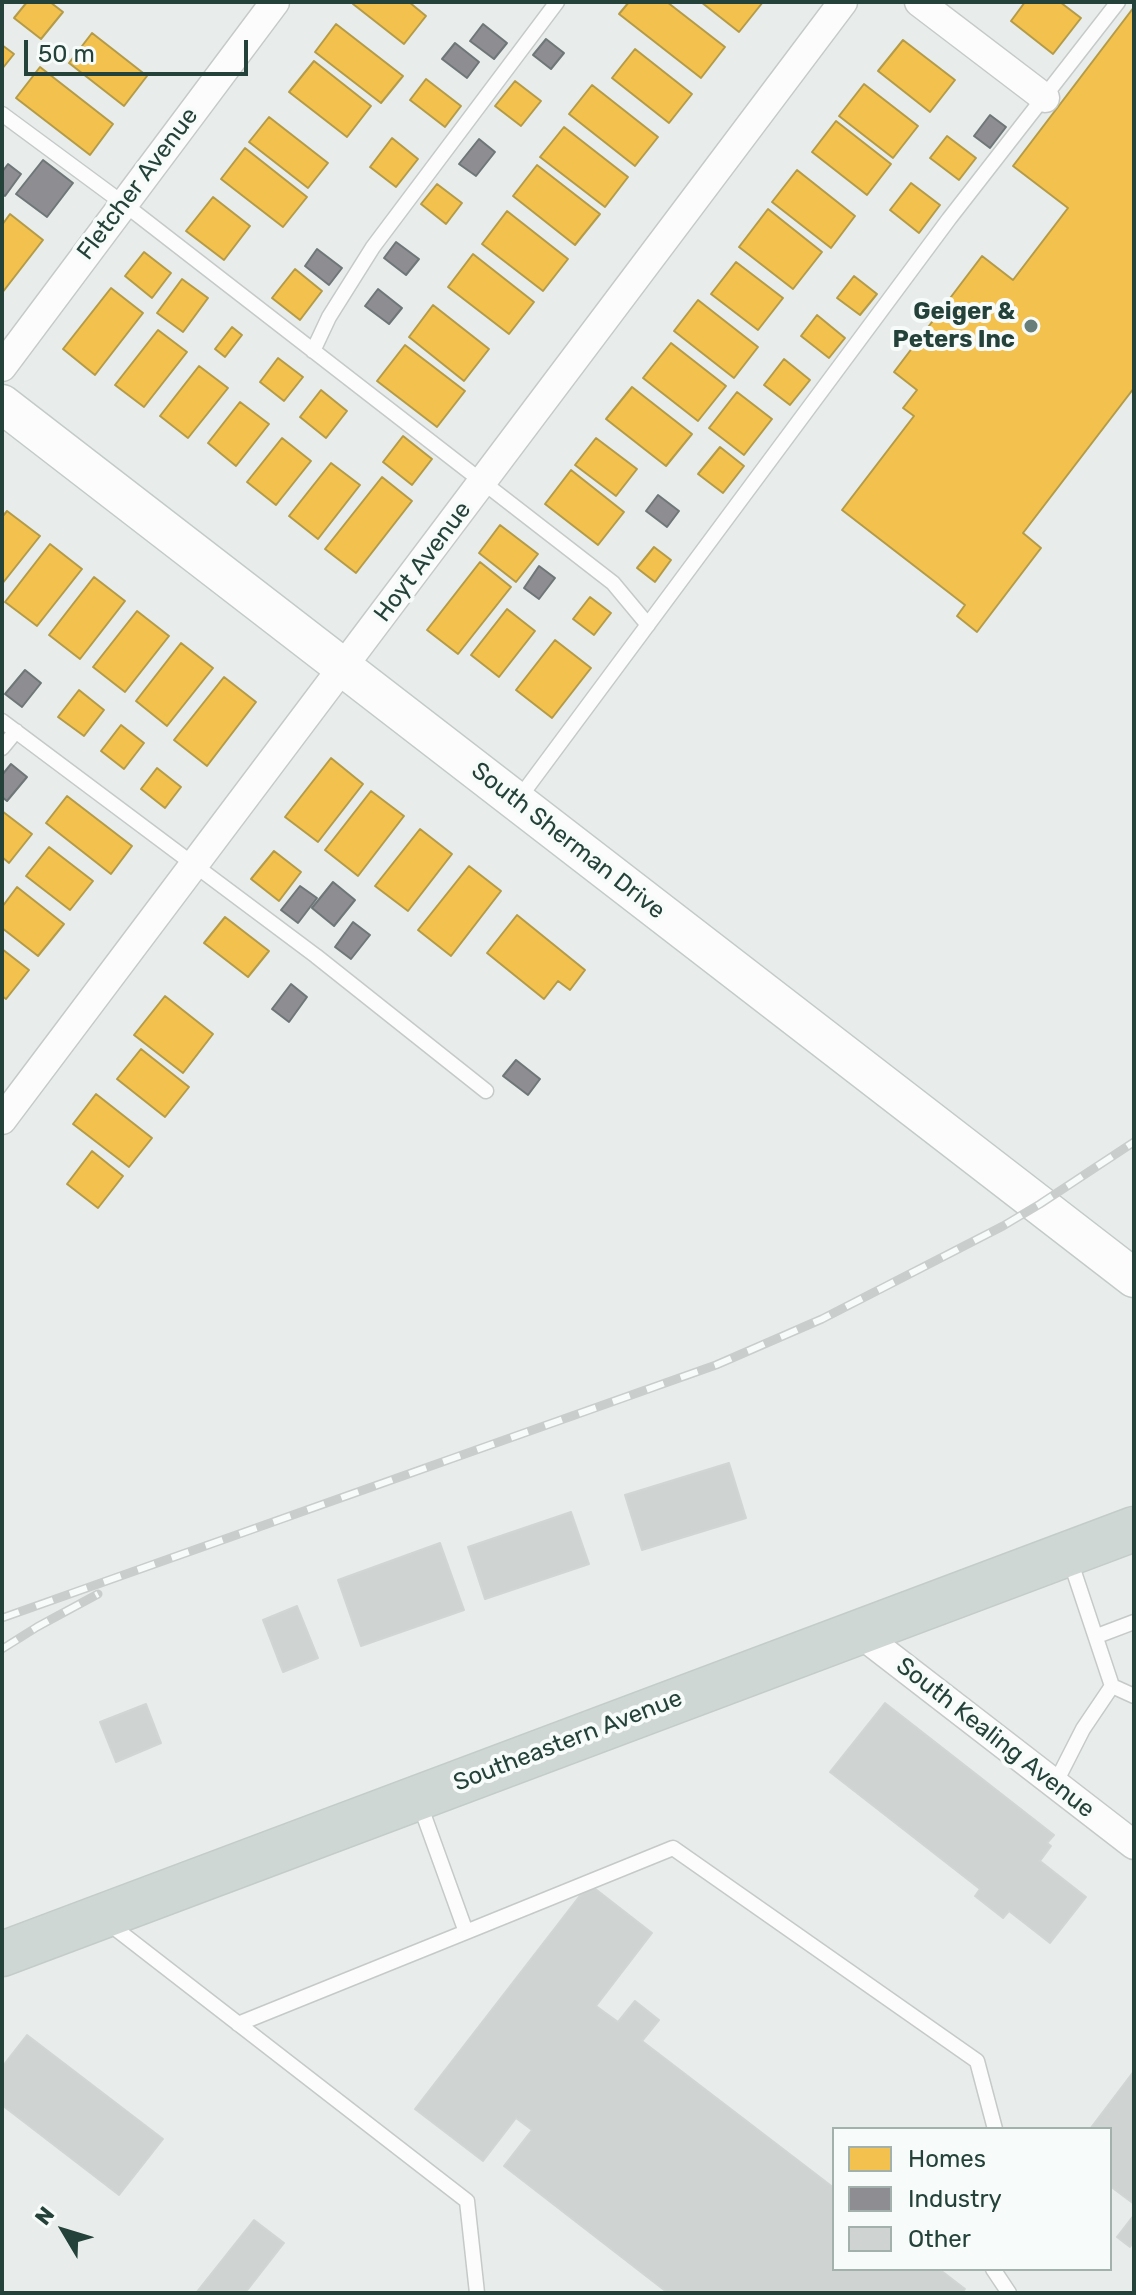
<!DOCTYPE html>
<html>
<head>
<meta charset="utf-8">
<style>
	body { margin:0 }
	#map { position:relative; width:1136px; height:2295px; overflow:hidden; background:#e8edeb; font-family:Rubik,sans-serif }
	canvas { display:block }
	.frame { position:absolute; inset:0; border:4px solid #24423a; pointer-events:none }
	.legend { position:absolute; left:832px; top:2127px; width:280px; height:144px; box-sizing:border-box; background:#f7fbf9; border:2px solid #a3b1ad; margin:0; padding:10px 14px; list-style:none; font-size:24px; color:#24423a }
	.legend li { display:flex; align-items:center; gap:16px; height:40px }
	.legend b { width:40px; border:2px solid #a3b1ad }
	.north { position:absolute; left:24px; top:2191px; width:80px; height:80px; -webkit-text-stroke:6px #f7fbf9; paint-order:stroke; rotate:308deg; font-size:22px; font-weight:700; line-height:32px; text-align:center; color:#24423a }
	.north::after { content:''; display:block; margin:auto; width:28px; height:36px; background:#24423a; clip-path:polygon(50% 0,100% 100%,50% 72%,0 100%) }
	.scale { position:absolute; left:24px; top:40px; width:224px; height:36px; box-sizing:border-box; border:4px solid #24423a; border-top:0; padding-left:10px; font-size:24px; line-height:28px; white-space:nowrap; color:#24423a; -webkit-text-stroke:6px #f7fbf9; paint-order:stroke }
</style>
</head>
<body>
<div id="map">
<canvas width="1136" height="2295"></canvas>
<div class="frame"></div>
<ul class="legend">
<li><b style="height:22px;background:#f2c14e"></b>Homes</li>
<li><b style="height:22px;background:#8d8d92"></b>Industry</li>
<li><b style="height:22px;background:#cfd4d2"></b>Other</li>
</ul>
<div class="north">N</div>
<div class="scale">50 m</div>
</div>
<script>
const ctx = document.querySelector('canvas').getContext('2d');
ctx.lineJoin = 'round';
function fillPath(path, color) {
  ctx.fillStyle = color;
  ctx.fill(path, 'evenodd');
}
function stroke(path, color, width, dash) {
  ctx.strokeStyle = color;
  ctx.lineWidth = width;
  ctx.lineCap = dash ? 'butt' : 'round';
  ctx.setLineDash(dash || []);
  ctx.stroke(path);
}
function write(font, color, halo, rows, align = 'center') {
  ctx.font = font + ' Rubik,sans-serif';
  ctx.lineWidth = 8;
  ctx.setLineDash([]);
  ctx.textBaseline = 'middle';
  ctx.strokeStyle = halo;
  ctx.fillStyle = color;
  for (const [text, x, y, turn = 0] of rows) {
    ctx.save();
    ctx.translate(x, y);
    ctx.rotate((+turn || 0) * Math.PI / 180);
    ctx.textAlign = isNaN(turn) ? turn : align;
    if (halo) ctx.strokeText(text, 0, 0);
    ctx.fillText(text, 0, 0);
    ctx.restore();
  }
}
const homes = new Path2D(`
	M27,2H50L63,12L41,39L14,18Z
	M355,2H409L426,16L404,44L353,4Z
	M629,2H667L725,47L701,78L619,14Z
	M701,2H763L739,32Z
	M1025,2H1060L1081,18L1053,54L1011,21Z
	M1134,7V388L1023,533L1041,548L977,632L957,616L965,605L842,510L914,416L903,408L917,390L894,372L982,256L1013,280L1068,208L1013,166Z
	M336,24L403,76L381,103L315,52Z
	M92,33L147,76L124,106L69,63Z
	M903,40L955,80L930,112L878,71Z
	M2,45L14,54L2,69Z
	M635,49L692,94L669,123L612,78Z
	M314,61L371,106L347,137L289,92Z
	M40,67L113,124L90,155L16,98Z
	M426,79L461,106L445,127L410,100Z
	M515,81L541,101L521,126L495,106Z
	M864,84L918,126L893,158L839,116Z
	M592,85L658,137L635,166L569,114Z
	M269,117L328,163L308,188L249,142Z
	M836,121L891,164L867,195L812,152Z
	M564,127L628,177L605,207L540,157Z
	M947,136L976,158L959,180L930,158Z
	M392,138L418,159L396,187L370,167Z
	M245,148L307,197L283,227L221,179Z
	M537,165L600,214L575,245L513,196Z
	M797,170L855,216L831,248L772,202Z
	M911,183L940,205L919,233L890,210Z
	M437,184L462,203L446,224L421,204Z
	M213,197L250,226L224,260L186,231Z
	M768,209L822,252L793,289L739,247Z
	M507,211L568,259L543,291L482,244Z
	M10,214L43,240L2,293V225Z
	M144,252L171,273L152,298L125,276Z
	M473,254L534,302L509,334L448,287Z
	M736,262L783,298L758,330L711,294Z
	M295,269L322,291L300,320L272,298Z
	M854,276L877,294L860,315L837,298Z
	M182,279L208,298L183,332L157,313Z
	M111,288L143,313L95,375L63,349Z
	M698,300L758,347L734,378L674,331Z
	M433,305L489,349L464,381L409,337Z
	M817,315L845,338L829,358L801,336Z
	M232,327L242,335L225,357L215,349Z
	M158,330L187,352L144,407L115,385Z
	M671,343L726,386L698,421L643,378Z
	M405,345L465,391L437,427L377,381Z
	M278,358L303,377L284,401L260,382Z
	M784,359L810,380L790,405L764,385Z
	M199,366L228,388L188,438L160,416Z
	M632,387L692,434L666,466L606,419Z
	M321,390L347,411L326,438L300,417Z
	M737,392L772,419L744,455L709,428Z
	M240,402L269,424L236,466L208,443Z
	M403,436L432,459L412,485L383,462Z
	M282,438L311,461L276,505L247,482Z
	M596,438L637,469L616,496L575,465Z
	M720,447L744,466L723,493L698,474Z
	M331,463L360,485L318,539L289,516Z
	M571,470L624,512L598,545L545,504Z
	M382,477L412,501L356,573L325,549Z
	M7,511L40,536L2,584V517Z
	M500,525L538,554L516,582L479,553Z
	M50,544L82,569L37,626L5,602Z
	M654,547L671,560L655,582L637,568Z
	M480,562L511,587L458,654L427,630Z
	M94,577L125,601L80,659L49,635Z
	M590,597L611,613L594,635L573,619Z
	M507,609L535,631L499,677L471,655Z
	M137,611L169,636L125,692L93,667Z
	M555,640L591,668L552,718L516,690Z
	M181,643L213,668L167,726L136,701Z
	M224,677L256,702L207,766L174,740Z
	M79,690L104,710L84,736L58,717Z
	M121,725L144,743L124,769L101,751Z
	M331,758L363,784L318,842L285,817Z
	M157,768L181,787L165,808L141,789Z
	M371,791L404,816L358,876L325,850Z
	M67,796L132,846L111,874L46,823Z
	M2,811L32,834L9,863L2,857Z
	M420,829L452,854L408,911L375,886Z
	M49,847L93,881L70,910L26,876Z
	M274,851L301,872L279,901L251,879Z
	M469,866L501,891L451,956L418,930Z
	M17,887L64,924L38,956L2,928V907Z
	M517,915L585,970L570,990L558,981L544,999L487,953Z
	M225,917L269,951L248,977L204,943Z
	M2,949L29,970L6,999L2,996Z
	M165,996L213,1034L183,1073L134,1035Z
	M141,1049L189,1087L165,1117L117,1079Z
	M96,1094L152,1138L129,1167L73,1124Z
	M92,1151L123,1176L98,1208L67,1184Z`);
const industry = new Path2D(`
	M483,24L507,43L494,59L470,41Z
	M546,39L564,53L551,69L533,55Z
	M455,43L479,62L467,78L442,59Z
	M990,115L1006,127L990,148L974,136Z
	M479,139L495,152L476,176L459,164Z
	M43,160L73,183L47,217L16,194Z
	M8,164L21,174L5,196L2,194V172Z
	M396,242L419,259L406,275L384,258Z
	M317,249L342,268L329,285L305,266Z
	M378,289L402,308L389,324L365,306Z
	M658,495L679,511L667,527L646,511Z
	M539,566L555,578L539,599L524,588Z
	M25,670L41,683L22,707L5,694Z
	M11,764L27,777L7,801L2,797V775Z
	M333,882L355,900L334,926L312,908Z
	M300,886L317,898L298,923L281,910Z
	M353,922L370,935L351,959L335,947Z
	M291,984L307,997L289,1022L272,1009Z
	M516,1060L540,1079L528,1095L503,1076Z`);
const building = new Path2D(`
	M729,1463L746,1518L642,1550L625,1495Z
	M571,1512L589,1564L485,1599L468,1547Z
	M440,1543L464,1610L361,1646L338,1580Z
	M297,1606L318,1658L283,1672L263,1620Z
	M885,1703L1054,1835L1047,1843L1051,1846L1040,1861L1086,1897L1050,1943L1009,1911L1003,1918L975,1896L980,1889L830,1772Z
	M146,1704L161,1743L116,1762L100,1722Z
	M589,1884L652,1933L596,2006L618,2022L635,2001L659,2020L642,2041L834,2188V2269H939L965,2289L962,2293H668L504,2166L532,2130L516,2118L483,2161L415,2109Z
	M27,2035L163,2139L119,2195L2,2105V2067Z
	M1134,2071V2204L1110,2186V2129H1090Z
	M1134,2215V2241L1130,2247L1117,2237Z
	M254,2220L284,2243L245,2293H196Z`);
const service = new Path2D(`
	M2,114L124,204L613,583L648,625
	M313,351L329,317L373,247L557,2
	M2,721L316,956L486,1091
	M2,748L16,731
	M517,801L949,219L1118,2
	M1069,1557L1112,1686L1134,1696
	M1097,1636L1134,1622
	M1055,1784L1083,1729L1112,1686
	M419,1802L466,1932L673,1848L977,2061L995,2129
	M107,1922L467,2201L477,2293
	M238,2024L466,1932
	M993,2269L1009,2293`);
const minor = new Path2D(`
	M919,2L1045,98
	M2,367L275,2
	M2,1120L843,2
	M857,1631L1134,1845`);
const secondary = new Path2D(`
	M2,404L1134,1278`);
const primary = new Path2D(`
	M2,1954L1134,1529`);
const rail = new Path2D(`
	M2,1618L716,1365L822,1319L1003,1226L1040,1204L1134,1142
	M2,1649L37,1627L98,1594`);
const markers = [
	[1031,326,8,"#697e78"]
];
const streetNames = [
	["Fletcher Avenue",138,184,-53],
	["Hoyt Avenue",423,562,-53],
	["South Sherman Drive",568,841,38],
	["South Kealing Avenue",995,1738,38],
	["Southeastern Avenue",568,1741,-21]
];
const poiNames = [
	["Geiger &",1015,312],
	["Peters Inc",1015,340]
];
fillPath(homes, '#f2c14e');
stroke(homes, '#b49b48', 2);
fillPath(industry, '#8d8d92');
stroke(industry, '#6e7678', 2);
fillPath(building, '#cfd4d2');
stroke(building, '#d1d6d4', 2);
stroke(service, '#c5cac8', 17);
stroke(minor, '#c5cac8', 31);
stroke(secondary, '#c3cbc8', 41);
stroke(primary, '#c3ccc9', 47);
stroke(service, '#fcfcfc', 14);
stroke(minor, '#fcfcfc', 28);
stroke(secondary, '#fcfcfc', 38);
stroke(primary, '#cfd7d5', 44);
stroke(rail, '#c9cdcc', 9);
stroke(rail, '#f7fbf9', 6, [18]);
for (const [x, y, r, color] of markers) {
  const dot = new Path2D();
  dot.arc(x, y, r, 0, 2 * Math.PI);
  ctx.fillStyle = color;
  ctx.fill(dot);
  stroke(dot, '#f7fbf9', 3);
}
write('24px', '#24423a', '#f7fbf9', streetNames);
write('bold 24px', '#24423a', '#f7fbf9', poiNames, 'right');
</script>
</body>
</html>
